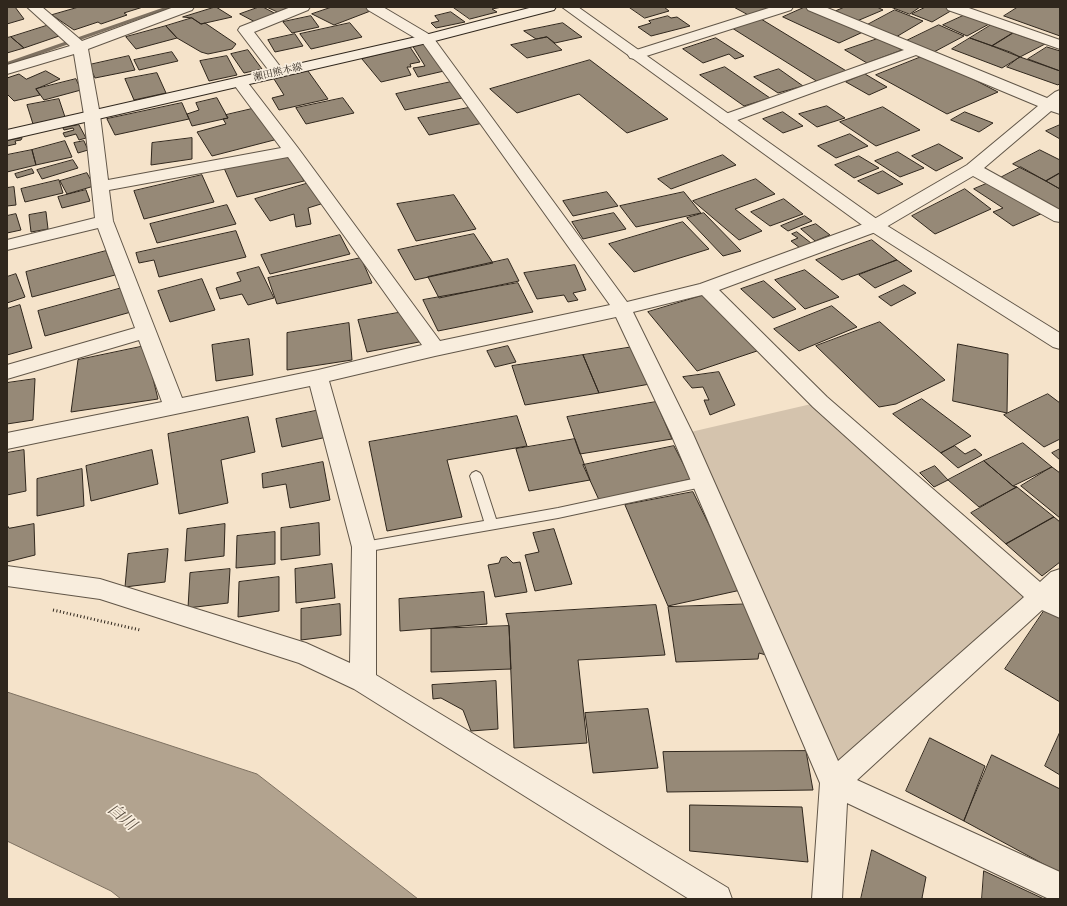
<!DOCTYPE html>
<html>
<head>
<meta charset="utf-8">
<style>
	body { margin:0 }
	#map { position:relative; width:1067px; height:906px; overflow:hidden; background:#f5e3ca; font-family:"IM FELL Double Pica",serif }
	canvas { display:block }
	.frame { position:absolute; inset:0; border:8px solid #30271d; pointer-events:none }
</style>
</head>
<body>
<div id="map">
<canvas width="1067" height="906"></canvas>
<div class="frame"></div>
</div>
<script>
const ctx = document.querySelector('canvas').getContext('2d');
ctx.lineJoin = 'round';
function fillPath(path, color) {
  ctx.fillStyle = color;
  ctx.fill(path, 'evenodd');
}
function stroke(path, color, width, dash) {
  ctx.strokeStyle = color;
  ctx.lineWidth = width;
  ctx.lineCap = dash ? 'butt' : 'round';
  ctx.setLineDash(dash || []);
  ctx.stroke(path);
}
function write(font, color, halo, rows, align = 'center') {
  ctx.font = font + ' "IM FELL Double Pica","Noto Serif JP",serif';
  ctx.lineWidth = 3.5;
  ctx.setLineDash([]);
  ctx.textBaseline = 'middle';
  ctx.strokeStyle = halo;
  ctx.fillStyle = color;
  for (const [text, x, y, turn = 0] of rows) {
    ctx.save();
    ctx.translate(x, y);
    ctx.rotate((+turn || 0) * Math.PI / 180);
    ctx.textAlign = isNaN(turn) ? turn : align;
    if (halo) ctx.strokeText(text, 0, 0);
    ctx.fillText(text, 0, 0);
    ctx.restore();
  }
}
const green = new Path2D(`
	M820,402L1041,597L834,783L682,434Z`);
const water = new Path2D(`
	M7,692L257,774L418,899H121L111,891L7,841Z`);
const stream = new Path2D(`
	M165,7H173L7,66V62Z`);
const building = new Path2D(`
	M7,7H15L24,19L7,24Z
	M79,7H143L124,13L127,15L101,24L98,22L74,30L52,15Z
	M216,7L232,17L201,24L192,18L183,17Z
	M259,7H263L278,15L257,23L240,14Z
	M267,7H290L278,12Z
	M332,7H368L373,10L334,25L312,14Z
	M453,7H502L492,9L497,12L470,19Z
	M629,7H664L669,11L645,18Z
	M734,7H772L749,15Z
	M805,7H808L863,32L839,43L783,17Z
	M845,7H877L883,10L857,21L836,11Z
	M891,7H920L910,14Z
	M926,7H948L954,9L932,22L912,14Z
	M1018,7H1060V36L1004,16Z
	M895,10L923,21L896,37L867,25Z
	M451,12L465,22L436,28L431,23L439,21L435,16Z
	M967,14L991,23L967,36L943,25Z
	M311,16L319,27L292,33L283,22Z
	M668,16L671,18L677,17L690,26L651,36L638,27L651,23L649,21Z
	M192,18L201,24L205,23L236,44L232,49L208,54L201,52L177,38L166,26Z
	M761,19L848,72L818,82L732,28Z
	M350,23L362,37L311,49L300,34Z
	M563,23L582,37L555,43L547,37L536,39L524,31Z
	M49,25L62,35L24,48L11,37Z
	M939,25L964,36L932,53L906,41Z
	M991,25L1013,33L992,46L970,38Z
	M166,26L177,38L136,49L126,37Z
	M1013,33L1045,44L1020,57L992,46Z
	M295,34L303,46L275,52L268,40Z
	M11,37L24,48L7,53V38Z
	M547,37L562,50L527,58L511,45Z
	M716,38L744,56L735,59L729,54L703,63L683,49Z
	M880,38L902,50L867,63L845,50Z
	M970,38L1010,52L1020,57L1002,68L952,49Z
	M426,43L444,71L418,77L413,68L425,66L412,45Z
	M410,47L420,62L410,64L411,67H407L411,75L381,82L362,59Z
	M1047,47L1060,51V71L1028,59Z
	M248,50L262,69L244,73L231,54Z
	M172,52L178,61L139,70L134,60Z
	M926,55L998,92L947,114L876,75Z
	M129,56L135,70L95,78L89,65Z
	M227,56L237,75L209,81L200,61Z
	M1020,57L1060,71V83L1058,85L1007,67Z
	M590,60L668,119L627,133L579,94L517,113L490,89Z
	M725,67L770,98L744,106L700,75Z
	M779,69L803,86L778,93L754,77Z
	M46,71L60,79L36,89L40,95L14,101L7,94V78L19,74L26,79Z
	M308,71L328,99L279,110L272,98L284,95L274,79Z
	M157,73L166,93L134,100L125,79Z
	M865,74L887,87L869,95L846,82Z
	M76,79L81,90L44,100L36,89Z
	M451,82L462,98L405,110L396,94Z
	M217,98L228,118L192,126L187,114L199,110L196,103Z
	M343,98L354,113L306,124L296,108Z
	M59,99L65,117L33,124L27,105Z
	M182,103L189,119L115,135L107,119Z
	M827,106L845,118L817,127L799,114Z
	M473,107L483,123L429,135L418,118Z
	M883,107L920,130L876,146L840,122Z
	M256,108L278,139L212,156L197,132L226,124L223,119L228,118L226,115Z
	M783,112L803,126L783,133L763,119Z
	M965,112L993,123L979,132L951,120Z
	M79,125L86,138L79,140L76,134L65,137L63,133L74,130L73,128L64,130L63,128Z
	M1060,125V139L1046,131Z
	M850,134L868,146L836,158L818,146Z
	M22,138L21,140L15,141L16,144L7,146V141Z
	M192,138V159L151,165L152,143Z
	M65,141L72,157L36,165L32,150Z
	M84,141L88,150L78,153L74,143Z
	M939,144L963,158L936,171L912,156Z
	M32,150L36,165L7,172V155Z
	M1040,150L1060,160V173L1046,181L1013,164Z
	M898,152L924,168L900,177L875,161Z
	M290,153L304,181L237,197L224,168Z
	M723,155L736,165L671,189L658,179Z
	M859,156L879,168L854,178L835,165Z
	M73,160L78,168L42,179L37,170Z
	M1021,167L1060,189V214L998,179Z
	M32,169L34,173L17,178L15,174Z
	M883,171L903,184L878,194L858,181Z
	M87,173L94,186L67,194L60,181Z
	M1060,173V189L1046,181Z
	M202,175L214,202L144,219L134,191Z
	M756,179L775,194L735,209L762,231L739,240L693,201Z
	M59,180L63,193L25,202L21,189Z
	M993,181L1043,213L1013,226L993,212L1003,208L974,189Z
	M309,183L324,203L308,208L311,224L296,227L294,214L270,221L255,199Z
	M14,187L16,205L7,206V188Z
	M965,189L991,209L935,234L912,216Z
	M86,190L90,201L62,208L58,197Z
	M607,192L618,206L573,216L563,201Z
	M684,192L701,213L636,227L620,206Z
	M454,195L476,229L416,241L397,204Z
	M784,199L803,214L770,226L751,212Z
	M227,205L236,224L157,243L150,224Z
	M46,212L48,229L31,232L29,215Z
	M614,213L626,229L583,239L572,222Z
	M704,213L741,251L723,256L687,218Z
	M16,214L21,230L7,233V216Z
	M805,216L812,221L788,231L781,226Z
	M683,222L709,249L634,272L609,244Z
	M816,224L830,235L815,241L801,229Z
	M236,231L246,257L159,277L154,260L139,263L136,253Z
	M797,232L811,243L800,248L791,241L798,238L792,234Z
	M474,234L493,263L415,280L398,250Z
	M340,235L350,254L270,274L261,255Z
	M872,240L897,260L842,280L816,260Z
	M106,251L115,275L32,297L26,272Z
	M361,258L372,283L277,304L268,278Z
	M508,259L519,281L439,298L428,277Z
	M897,260L912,271L875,288L859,275Z
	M575,265L586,290L573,293L578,300L568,302L564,295L537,299L524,273Z
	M259,267L274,298L248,305L242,294L220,299L216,288L241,281L237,273Z
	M805,270L839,297L805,309L775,280Z
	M16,274L25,297L7,303V277Z
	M202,279L215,310L170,322L158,291Z
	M764,281L796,309L773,318L741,289Z
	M518,283L533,312L438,331L423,300Z
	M904,285L916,293L891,306L879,297Z
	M122,288L131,312L45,336L38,311Z
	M708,294L760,350L697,371L648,312Z
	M20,305L32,348L7,355V309Z
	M832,306L857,327L799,351L774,329Z
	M409,311L419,342L367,352L358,320Z
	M880,322L945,380L896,404L879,407L816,346Z
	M349,323L352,360L287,370V333Z
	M249,339L253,375L216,381L212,345Z
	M958,344L1008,354L1007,413L953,401Z
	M145,346L158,399L71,412L78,360Z
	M508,346L516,362L495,367L487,351Z
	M633,347L650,384L599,393L583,355Z
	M583,355L599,393L525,405L512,366Z
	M719,372L735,405L710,415L704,400H709L703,387L692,388L683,377Z
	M35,379L33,420L7,424V383Z
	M1048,394L1060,403V439L1044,447L1004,415Z
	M922,399L971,436L941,453L893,414Z
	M656,402L672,439L580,454L567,417Z
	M320,410L327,437L282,447L276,419Z
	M517,416L527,446L447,460L462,517L387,531L369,442Z
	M248,417L255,452L221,460L228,503L179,514L168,434Z
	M575,439L590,480L529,491L516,449Z
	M1023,443L1052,467L1013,486L984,461Z
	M674,446L691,479L599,500L583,465Z
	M955,446L965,454L975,449L982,455L958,468L941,453Z
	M1060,449V460L1052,453Z
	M24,450L26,491L7,495V453Z
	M152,450L158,484L91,501L86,466Z
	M984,461L1013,486L1017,487L979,507L948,480Z
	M323,462L330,500L290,508L286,484L263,488L262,474Z
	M935,466L948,480L934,487L920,473Z
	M1052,467L1060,473V518L1021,486Z
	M82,469L84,506L37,516V479Z
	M1017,487L1054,517L1006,544L971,513Z
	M693,492L741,590L668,606L625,505Z
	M1054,517L1060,522V562L1042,576L1006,544Z
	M319,523L320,555L281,560V528Z
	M34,524L35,555L7,562V525L9,528Z
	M225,524L224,556L185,561L187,529Z
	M554,529L572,584L535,591L525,555L539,552L533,533Z
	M275,532V564L236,568L237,536Z
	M168,549L165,582L125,587L128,554Z
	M507,557L513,563L520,562L527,592L495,597L488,565L499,563L501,558Z
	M332,564L335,598L296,603L295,569Z
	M230,569L228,603L188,608L190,573Z
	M279,577V611L238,617L239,582Z
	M484,592L487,624L400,631L399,599Z
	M340,604L341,635L301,640V609Z
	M756,604L766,655L759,653L758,659L676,662L668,607Z
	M656,605L665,655L578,660L587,743L514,748L509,626L506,614Z
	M1046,608L1060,616V702L1005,669Z
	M509,626L511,669L431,672V629Z
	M496,681L498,729L471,731L463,710L441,698L433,699L432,685Z
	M648,709L658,768L593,773L585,713Z
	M1060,732V775L1045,766Z
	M930,738L985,766L964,821L906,791Z
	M806,751L813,790L667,792L663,752Z
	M992,755L1060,789V873L964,821Z
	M690,805L802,807L808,862L690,851Z
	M872,850L926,877L922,898L925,899H861Z
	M984,871L1044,899H982Z`);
const path = new Path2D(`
	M53,610L140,630`);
const service = new Path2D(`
	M476,471L480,473L482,476L496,519L558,508L702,477L706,479L708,482L706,485L702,487L558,518L364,552L359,551L358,547L359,543L364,542L484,521L470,476L472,473Z`);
const minor = new Path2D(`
	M27,7H42L82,41L174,7H194L192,10L88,49L100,115L108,180L281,148L232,82L235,79L240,77L245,79L298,148L440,341L610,305L422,42L368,10L366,7H383L432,36L627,302L700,284L869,222L967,165L1038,106L916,55L732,122L726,124L720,122L718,119L720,116L904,50L808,10L806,7H825L1047,98L1055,92L1060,90V114L1051,111L984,168L1060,210V222L1054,221L973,176L881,230L719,290L827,397L1040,582L1051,572L1060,569L1059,595L1060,618L1042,610L857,780L1060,872V899H1049L847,803L842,899H812L820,783L671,434L616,317L435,356L329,381L376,547V675L728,888L732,899H689L354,689L299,663L100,599L7,586V566L100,579L306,643L350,663L352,547L310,386L7,449V433L162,402L139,340L7,379V365L135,328L98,228L7,250V240L95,218L84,115L74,54L7,74V65L70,46ZM288,157L422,345L318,370L182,398L113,221L109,190ZM702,295L813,407L1024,597L838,761L693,434L633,312Z
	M291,7H310L308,10L254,32L285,73L283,76L278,77L273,76L238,30L240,27Z
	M772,7H793L791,10L640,58L635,59L630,58L628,55L630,52Z
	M946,7H966L1060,40V49L948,10Z`);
const tertiary = new Path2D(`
	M562,7H578L881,222L1060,333V349L1053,347L869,230Z`);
const secondary = new Path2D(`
	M533,7H556L554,10L427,43L7,140V130L425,35Z`);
const farStreetnames = [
	["瀬田熊本線",278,73,-13]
];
const nearWaternames = [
	["白川",121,818,40]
];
fillPath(green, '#d4c3ad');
fillPath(water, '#b2a38f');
stroke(water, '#7e7161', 1);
fillPath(stream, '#7e7161');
fillPath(building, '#968977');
stroke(building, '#30271d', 1);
stroke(service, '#615648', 2);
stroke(minor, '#615648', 2);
stroke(tertiary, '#615648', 2);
stroke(secondary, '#30271d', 2);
stroke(path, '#30271d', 3, [1, 2.5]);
fillPath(service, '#f8eddd');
fillPath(minor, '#f8eddd');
fillPath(tertiary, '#f8eddd');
fillPath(secondary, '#f8eddd');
write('10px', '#30271d', '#f8eddd', farStreetnames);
write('italic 16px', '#5e5245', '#f8eddd', nearWaternames);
</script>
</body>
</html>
